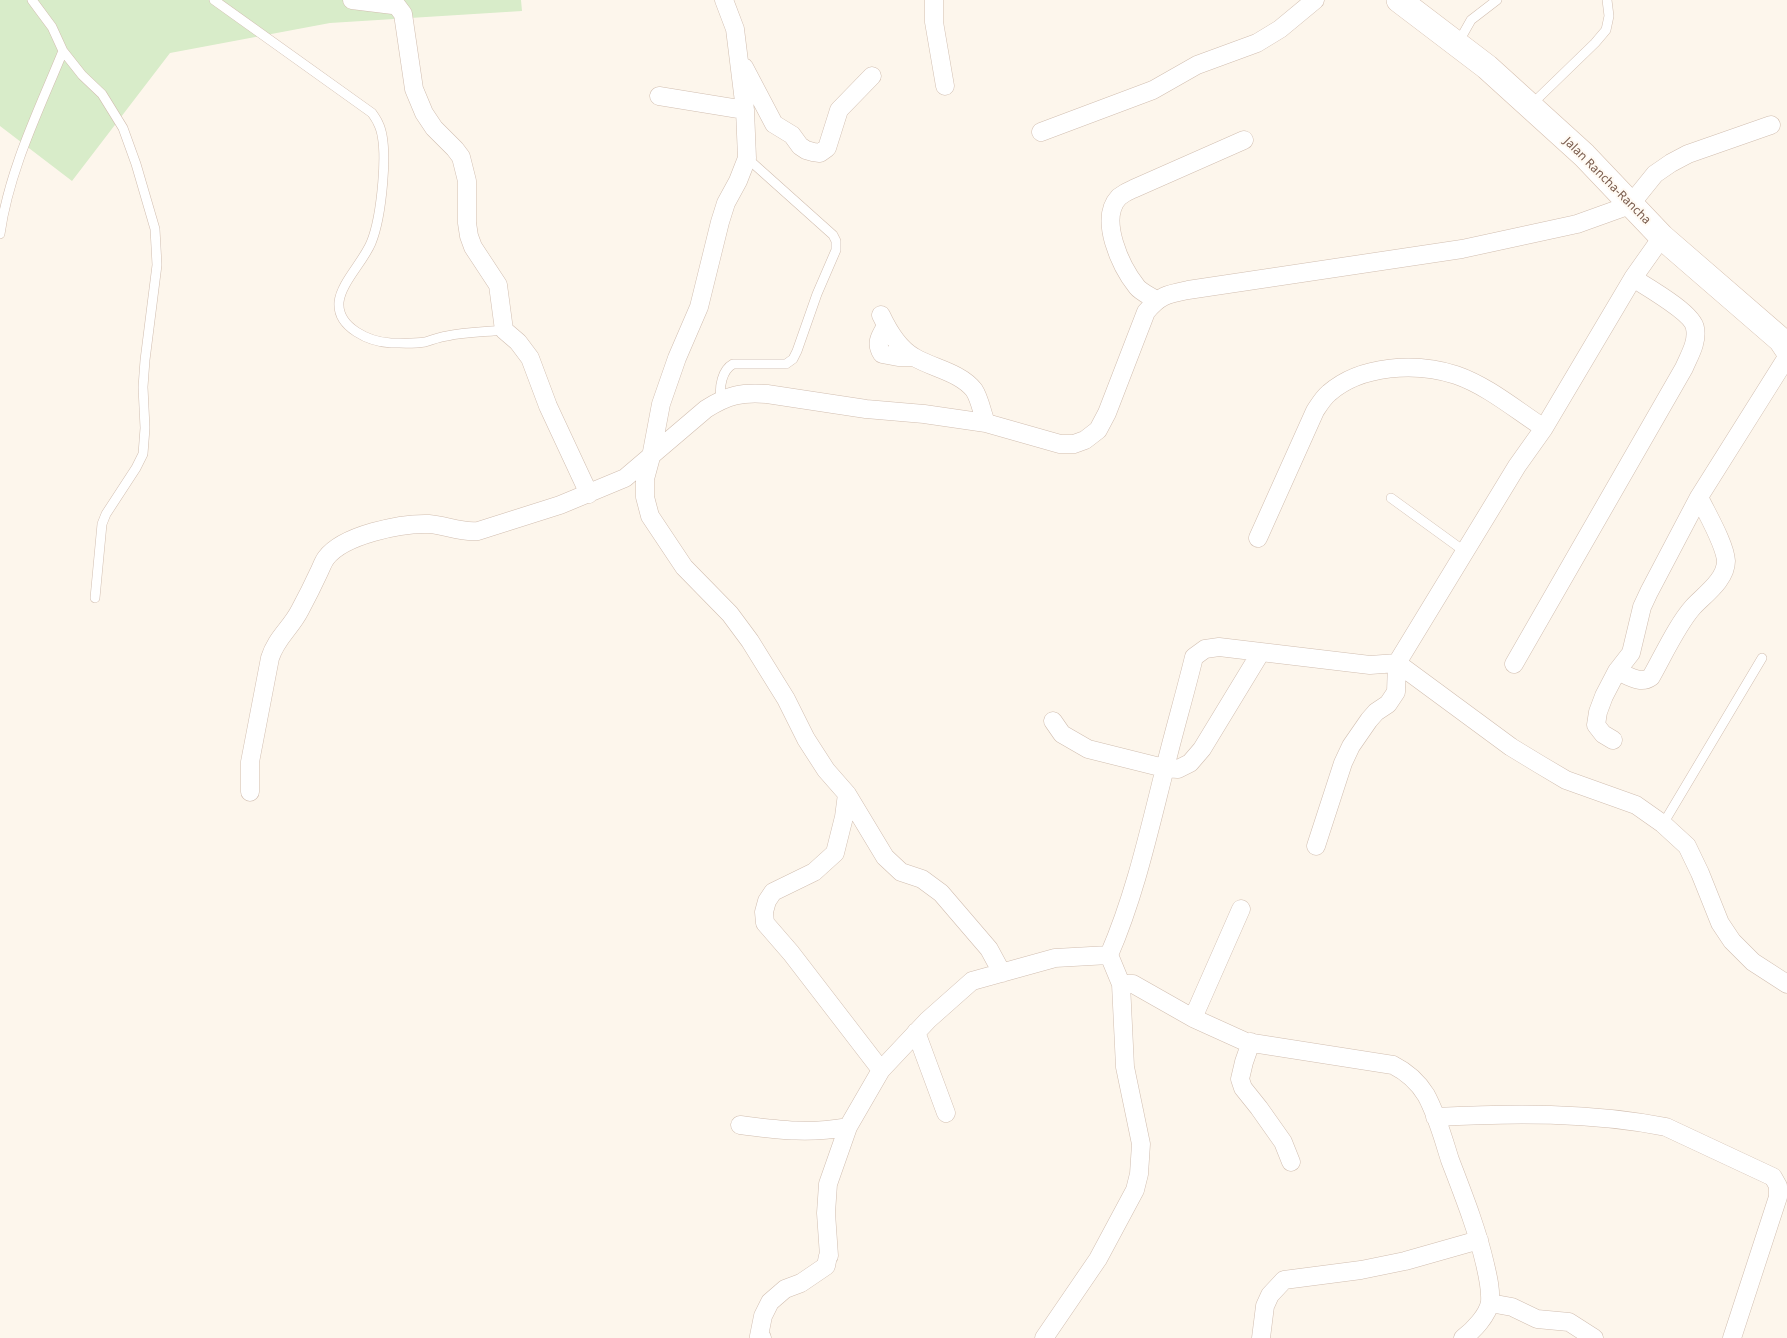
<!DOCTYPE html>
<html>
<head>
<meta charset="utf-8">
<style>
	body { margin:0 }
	canvas { display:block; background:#fdf6ec }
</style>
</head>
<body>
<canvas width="1787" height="1338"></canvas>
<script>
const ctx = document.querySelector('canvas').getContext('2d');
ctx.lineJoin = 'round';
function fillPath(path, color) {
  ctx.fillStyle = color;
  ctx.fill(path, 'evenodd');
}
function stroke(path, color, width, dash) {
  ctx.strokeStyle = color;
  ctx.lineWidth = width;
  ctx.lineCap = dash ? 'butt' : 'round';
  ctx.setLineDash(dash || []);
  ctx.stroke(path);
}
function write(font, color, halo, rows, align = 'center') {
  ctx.font = font + ' "Noto Sans",sans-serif';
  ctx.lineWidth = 4;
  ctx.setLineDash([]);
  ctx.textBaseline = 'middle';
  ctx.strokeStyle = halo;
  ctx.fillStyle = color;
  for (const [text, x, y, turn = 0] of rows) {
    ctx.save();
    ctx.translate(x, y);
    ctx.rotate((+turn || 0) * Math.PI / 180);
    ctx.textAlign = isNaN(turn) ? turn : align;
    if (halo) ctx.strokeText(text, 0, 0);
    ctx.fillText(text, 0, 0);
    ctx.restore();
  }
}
const green = new Path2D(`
	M0,0H521L522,11L330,23L170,53L72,181L0,126Z`);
const service = new Path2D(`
	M32,0L52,27L63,51L82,75L102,94L123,128L136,164L155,229L157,265L145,360L143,387L145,428L143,454L136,468L106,514L102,524L95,598
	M214,0L372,113C374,116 377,120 378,123C390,145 381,219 371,243C363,262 341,283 339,302C337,328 370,342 391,343C402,343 414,344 425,342C432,340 439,337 447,336C465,332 485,332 504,330
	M1458,43L1471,20L1497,0
	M1531,105L1595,43L1606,30L1609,16L1607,0
	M0,234C9,170 39,110 63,51
	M721,399C719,387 722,370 733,364H786L793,359L797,351L817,294L836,250V241L833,235L747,158
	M1391,498L1464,551
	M1663,824L1762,658`);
const minor = new Path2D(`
	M352,0L393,5L397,6L403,14L414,89L424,113L434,128L455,149L461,157L467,181V223L469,236L473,247L498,285L504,330L518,342L530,358L548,406L589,494
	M724,0L735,29L745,110L747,158L738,181L726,203L720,222L699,307L677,358L661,404L651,457L645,479V497L650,516L684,567L730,614L750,641L786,699L806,739L826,770L847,794L885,857L901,872L922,879L941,893L989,949L1002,973
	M934,0V22L945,86
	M744,67L774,124L792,135L800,146L806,150L813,152L820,153L827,148L839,110L872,76
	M659,96L745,110
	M1041,132L1153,90L1197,65L1257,43L1280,29L1315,0
	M1156,300C1150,296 1141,292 1137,287C1121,267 1098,219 1119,197C1123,194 1128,191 1133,189L1244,140
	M881,315C888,330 898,348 914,357C932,368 960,372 974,390C980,399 982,413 986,423
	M886,326C880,336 875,343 882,354L898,357H913
	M1258,538L1315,411C1319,405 1323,398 1329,393C1361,365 1416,362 1456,375C1488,386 1516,410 1544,428
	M1397,663L1511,747L1539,764L1566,780L1636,805L1663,824L1687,846L1700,873L1720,923L1732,941L1753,962L1787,984
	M1514,664L1684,368C1689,356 1698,342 1695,328C1693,313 1647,287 1633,278
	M1617,671C1628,675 1640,685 1651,677C1663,656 1677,625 1693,607C1704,595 1726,580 1726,561C1725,544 1707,514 1699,497
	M1053,721L1062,734L1088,749L1164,768L1178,769L1190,763L1202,749L1261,652
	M1613,740L1603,734L1596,725L1598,712L1604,696L1617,671L1631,653L1642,607L1649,592L1699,497L1787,357
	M250,792V762L270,658C276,638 291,628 300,610C307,597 313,585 319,572C321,568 323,562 326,558C343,535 401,523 429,524C445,525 461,533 478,531L560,505L625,478L706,409C728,395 742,392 767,394L866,409L924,414L986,423L1060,444H1074L1085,440L1098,430L1107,413L1146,312C1160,295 1168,294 1188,290L1462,249L1577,224L1630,205L1655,174L1671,163L1688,154L1771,125
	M847,794L844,817L835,853L814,872L773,892L767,901L764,912L765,923L791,953L881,1070
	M1316,846L1343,763L1351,746L1369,720L1376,712L1388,704L1396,692L1397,663
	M1109,955L1121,984
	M1193,1018L1241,909
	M916,1032L946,1113
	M1251,1042L1244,1062L1240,1079L1243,1088L1259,1108L1283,1142L1291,1162
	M1435,1117C1512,1113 1590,1112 1666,1127L1773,1177L1778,1186V1197L1732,1338
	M740,1125C780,1130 807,1134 848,1127
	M1490,1303L1512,1307L1537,1319L1569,1322L1594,1338
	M762,1338L759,1336L763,1316L770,1302L785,1289L801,1283L826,1266L828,1256H829L826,1213L828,1184L848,1127L881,1070L928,1020L972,981L1055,958L1109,955C1135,895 1149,831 1165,768C1174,731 1185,694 1194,657L1205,649L1219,647L1370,665L1397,663L1517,466L1544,428L1633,278L1662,237
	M1044,1338L1098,1259L1135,1190L1139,1174L1141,1144L1125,1067L1121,984H1133L1193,1018L1246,1042L1393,1065C1407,1072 1418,1082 1426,1095C1437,1115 1443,1138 1450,1160C1463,1194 1477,1229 1485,1264C1488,1277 1491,1289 1490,1302C1488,1315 1473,1331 1463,1338
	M1261,1338L1265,1306L1270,1295L1284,1280L1361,1270L1405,1261L1479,1240`);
const secondary = new Path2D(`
	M1399,0L1487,67L1584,155L1662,237L1781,340L1787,349`);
const streetNames = [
	["Jalan Rancha-Rancha",1607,181,45]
];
fillPath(green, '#d8ecc9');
stroke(service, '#d1beb0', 10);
stroke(minor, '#d1beb0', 19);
stroke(secondary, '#d6c0b0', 26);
stroke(service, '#fff', 9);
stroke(minor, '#fff', 18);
stroke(secondary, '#fff', 25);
write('12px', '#7a5c4d', '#fffaf3', streetNames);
</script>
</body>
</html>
